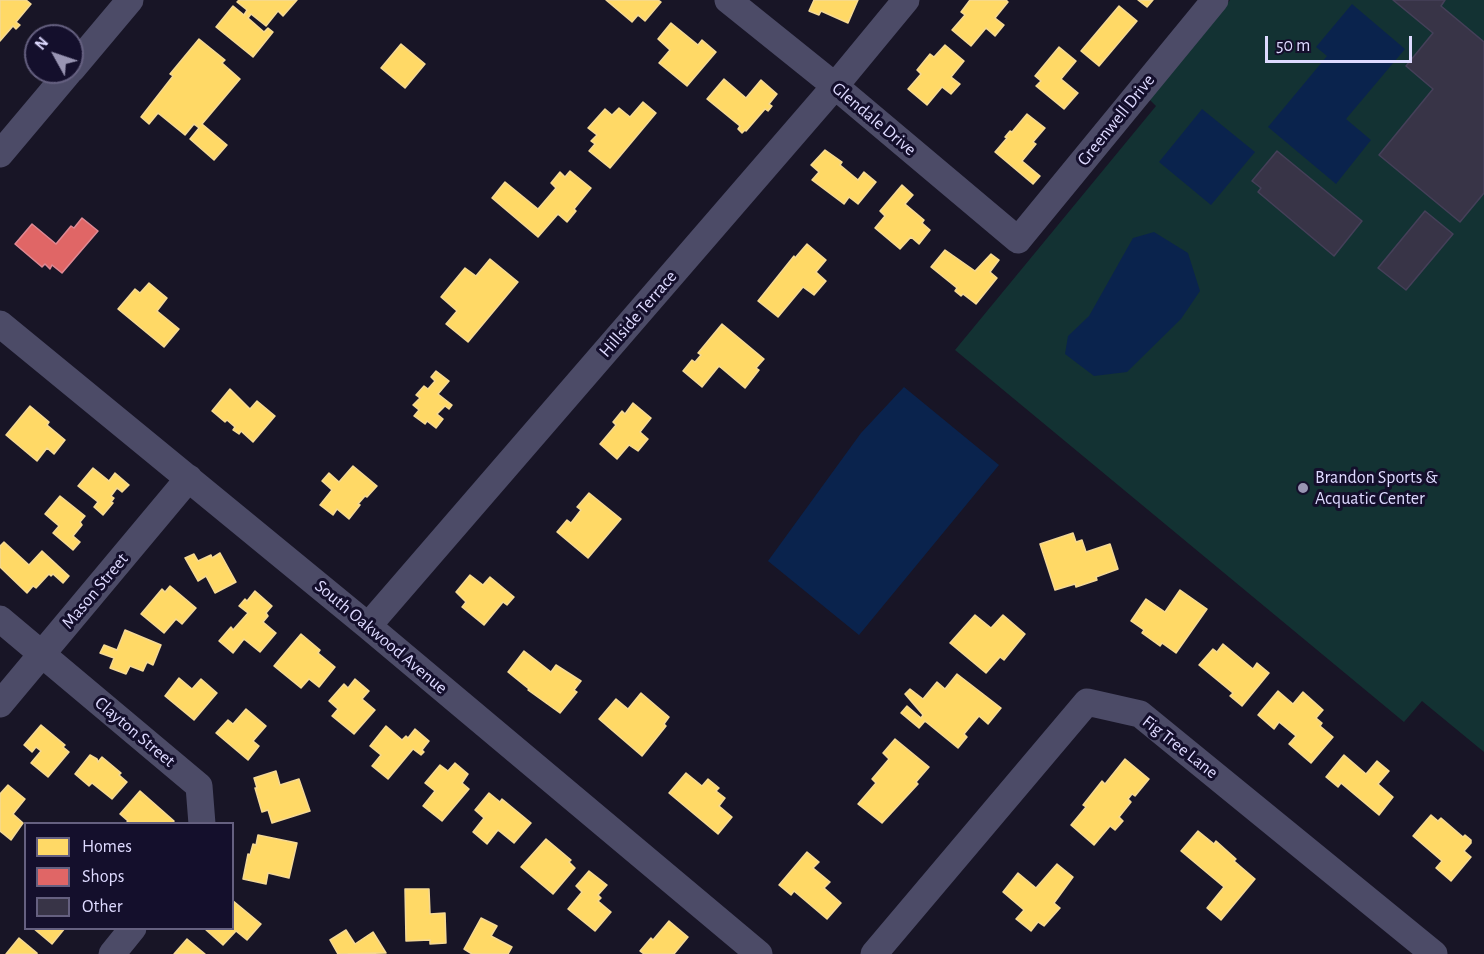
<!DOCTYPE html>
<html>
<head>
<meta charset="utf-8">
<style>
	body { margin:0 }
	#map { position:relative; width:1484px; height:954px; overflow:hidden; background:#181526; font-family:"Alegreya Sans",sans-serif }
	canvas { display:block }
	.legend { position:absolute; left:24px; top:822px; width:210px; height:108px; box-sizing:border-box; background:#140f2c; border:2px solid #656080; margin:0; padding:8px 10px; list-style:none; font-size:18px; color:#dedaff }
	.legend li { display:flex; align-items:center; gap:12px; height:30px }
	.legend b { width:30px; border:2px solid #656080 }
	.north { position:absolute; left:24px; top:24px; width:60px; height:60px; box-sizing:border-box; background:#140f2c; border:2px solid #656080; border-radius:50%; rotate:310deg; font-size:16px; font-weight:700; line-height:24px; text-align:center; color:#dedaff }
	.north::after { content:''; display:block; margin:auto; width:21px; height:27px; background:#9995b3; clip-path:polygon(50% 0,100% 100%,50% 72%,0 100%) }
	.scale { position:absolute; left:1265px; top:36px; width:147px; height:27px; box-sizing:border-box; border:3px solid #dedaff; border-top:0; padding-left:8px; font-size:18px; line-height:21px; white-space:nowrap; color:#dedaff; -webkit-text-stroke:4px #140f2c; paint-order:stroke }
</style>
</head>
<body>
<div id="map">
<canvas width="1484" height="954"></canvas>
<ul class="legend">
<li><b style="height:16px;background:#ffd966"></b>Homes</li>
<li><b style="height:16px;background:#e06666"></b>Shops</li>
<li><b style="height:16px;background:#383447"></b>Other</li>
</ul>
<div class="north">N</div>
<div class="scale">50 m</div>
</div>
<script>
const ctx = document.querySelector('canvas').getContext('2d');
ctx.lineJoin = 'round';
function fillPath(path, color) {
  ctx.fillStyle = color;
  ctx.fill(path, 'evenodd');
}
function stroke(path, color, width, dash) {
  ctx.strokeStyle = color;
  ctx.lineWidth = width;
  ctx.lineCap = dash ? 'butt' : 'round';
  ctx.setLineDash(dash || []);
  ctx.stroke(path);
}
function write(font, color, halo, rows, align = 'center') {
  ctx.font = font + ' "Alegreya Sans",sans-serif';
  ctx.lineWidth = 6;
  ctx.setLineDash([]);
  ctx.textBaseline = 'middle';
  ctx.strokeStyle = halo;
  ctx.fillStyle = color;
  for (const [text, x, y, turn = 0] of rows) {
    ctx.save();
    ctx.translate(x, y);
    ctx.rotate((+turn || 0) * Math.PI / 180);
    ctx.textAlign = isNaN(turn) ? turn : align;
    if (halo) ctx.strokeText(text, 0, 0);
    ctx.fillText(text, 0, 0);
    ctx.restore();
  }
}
const green = new Path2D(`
	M1230,0H1484V752L1422,701L1404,722L955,350L1156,106L1149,99Z`);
const water = new Path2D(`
	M1352,4L1405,49L1346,119L1371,140L1336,184L1268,127L1327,56L1316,47Z
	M1202,109L1255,152L1211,205L1159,162Z
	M1154,232L1188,253L1200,291L1181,319L1127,372L1094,376L1065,354L1068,336L1089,316L1133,238Z
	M904,387L999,465L859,635L768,561L861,433Z`);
const homes = new Path2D(`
	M0,0H26L31,4L16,22L20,25L16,29L13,26L0,41Z
	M239,0H297L283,16L278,11L266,26L251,14L248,18L264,32L268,28L273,32L253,57L216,27L233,6L244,15L247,10L237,2Z
	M606,0H658L661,2L645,21L638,15L632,22Z
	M814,0H858L848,23L821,11L819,15L809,11Z
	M970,0H1006L1008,2L995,18L1004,25L995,36L986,28L971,46L952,30L965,15L961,12Z
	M1138,0H1153L1147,7Z
	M1119,6L1137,21L1099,66L1081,51Z
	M671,23L698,45L702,40L716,52L687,86L659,63L670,50L658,39Z
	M199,39L225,60L222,63L240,79L202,124L227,145L214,160L190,139L199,128L194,124L185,135L158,113L149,124L141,117L173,76L170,74Z
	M401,44L425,64L405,88L381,68Z
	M945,45L964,61L951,77L960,84L951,94L942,87L927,105L908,89L921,74L917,70L930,54L934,57Z
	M1059,47L1076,61L1061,79L1078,93L1064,109L1036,86L1041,81L1035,76Z
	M724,79L746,98L761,80L777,94L769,104L772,106L768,111L765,109L746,131L745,130L742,133L738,129L740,126L707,99Z
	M643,102L656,113L610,168L589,151L595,144L591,141L597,135L588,128L605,109L612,115L619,108L630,117Z
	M1027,114L1045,128L1033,142L1036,144L1022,161L1040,176L1033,184L995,152L1007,138L1005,137L1010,131L1012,132Z
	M825,150L842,162L840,165L858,180L864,172L876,182L858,204L849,197L844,204L812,180L819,172L811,165Z
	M570,171L591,188L574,209L576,211L567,222L558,214L538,237L492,198L505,182L538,209L556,188L551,183L560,172L565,177Z
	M902,185L913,195L905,204L924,220L922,223L930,230L919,244L911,237L900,249L875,228L885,216L880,211Z
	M807,244L826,260L816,272L826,281L814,295L803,287L778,317L758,301L794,256L795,258Z
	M945,250L975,271L991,254L999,260L990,272L997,278L976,304L963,294L961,296L955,291L957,288L931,267Z
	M490,259L518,282L468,342L446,324L457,311L441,297L465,268L476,276Z
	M149,283L167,298L157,311L179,329L164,347L118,309L135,289L140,293Z
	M722,324L764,359L756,368L759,370L745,388L719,366L702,387L683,371L692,360L695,362L701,355L698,353Z
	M436,371L449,381L438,394L452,405L449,409L445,406L437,414L443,419L436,428L427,421L425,424L414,416L419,410L413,405L420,398L416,395L424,386L428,389L435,381L431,377Z
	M230,389L250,409L257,401L275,416L253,442L241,431L239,434L233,430L235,427L227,420L225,422L212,411Z
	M633,403L651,418L640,432L648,439L638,451L629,445L617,459L600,444L616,425L613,422L622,411L625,414Z
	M30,406L49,422L47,425L65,440L54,454L47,448L37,461L6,435Z
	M353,466L377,486L367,497L365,496L358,504L360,505L349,519L337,509L333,515L320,505L332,490L322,481L329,473L339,482Z
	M93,468L109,481L115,473L129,485L122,492L117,488L111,496L114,498L111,502L113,503L103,515L94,507L98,502L78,486Z
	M589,493L621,519L588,558L557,532L567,520L571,523L581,510L577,507Z
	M60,496L85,516L80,522L82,525L73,536L80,542L73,550L53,533L59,526L45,514Z
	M1073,533L1076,542L1082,540L1086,552L1110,544L1118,569L1096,577L1097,580L1076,587L1075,584L1055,590L1040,544Z
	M4,542L29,565L42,551L69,576L63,583L53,574L51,576L49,574L36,588L33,586L27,593L0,567V546Z
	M220,553L236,582L215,593L206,576L198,581L185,558L194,554L198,561L211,555L212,558Z
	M470,575L483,585L490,577L514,597L507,605L503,602L484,625L462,607L466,602L456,592Z
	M170,586L196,608L182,624L176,619L164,633L141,614L162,589L165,592Z
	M1180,590L1207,609L1176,653L1162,643L1160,646L1142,633L1144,630L1131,621L1146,599L1165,612Z
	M255,591L272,606L266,613L268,616L263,622L276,633L260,652L244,639L233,653L219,641L231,627L233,630L248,613L239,606L245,599L247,601Z
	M975,615L991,628L1003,615L1025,634L1004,660L1000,657L986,673L950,643Z
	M125,630L161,645L153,665L147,662L143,671L130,666L126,674L110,668L114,658L100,653L104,645L117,650Z
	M301,634L320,650L318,653L335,667L319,687L309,679L301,688L274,666Z
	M1223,644L1253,669L1257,663L1269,673L1242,706L1230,696L1233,693L1199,665L1213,649L1217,652Z
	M524,651L551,672L556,665L581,681L574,690L577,692L560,713L528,690L529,689L508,672Z
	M957,674L1001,708L988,724L979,716L964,734L967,737L958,748L925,721L919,728L901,713L907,706L921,718L923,715L905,694L910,689L923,699L937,682L945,689Z
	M179,678L192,689L201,679L217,693L194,720L165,696Z
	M355,679L369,691L362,699L375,710L354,734L332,716L338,709L329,701L344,684L348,688Z
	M1278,691L1293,704L1303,692L1323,710L1316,718L1322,723L1320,726L1333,737L1311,763L1289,744L1296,736L1279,722L1274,729L1258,715Z
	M641,693L669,717L664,724L666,726L642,756L599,719L616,699L628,709Z
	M246,709L266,726L253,741L259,746L248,760L216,733L228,720L233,724Z
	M41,725L65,745L63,747L69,752L48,777L31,763L41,751L36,747L32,752L24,745Z
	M386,726L402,740L406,736L408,738L415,729L429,741L422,750L424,752L421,755L413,749L388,779L372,766L381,755L370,746Z
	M895,739L929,767L916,782L918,784L882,823L858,804L876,783L872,779L889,759L883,753Z
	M90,755L97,759L98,762L102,757L121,773L119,775L127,782L112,799L92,783L89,786L75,774Z
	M1344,755L1366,774L1377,761L1389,771L1378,784L1393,797L1379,815L1341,783L1338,787L1326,777Z
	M1125,759L1149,779L1135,796L1132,794L1128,799L1131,802L1119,817L1123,821L1115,830L1110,826L1094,845L1071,825L1086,807L1083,805L1102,781L1105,784Z
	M455,763L468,774L462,783L469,789L442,821L423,806L435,791L425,783L440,765L448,771Z
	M276,771L280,785L299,779L310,811L272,823L268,810L262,812L255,788H257L254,778Z
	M686,773L702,786L708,779L719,788L716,791L725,798L719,806L732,817L718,834L669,793Z
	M8,785L25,799L13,814L23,823L11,840L0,831V794Z
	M140,791L174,821L172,824H125L128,821L120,814Z
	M489,793L500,802L502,799L531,823L514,843L498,830L487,844L473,832L484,818L475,810Z
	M1431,815L1438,821L1441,818L1463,837L1465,835L1471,840V843L1464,851L1471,857L1451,881L1436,868L1442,861L1413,836Z
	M1198,831L1214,844L1216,841L1236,859L1234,861L1255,879L1221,920L1207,908L1224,887L1181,851Z
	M258,835L297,843L289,878L268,873L266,884L243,879L248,854L250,855L253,844L256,845Z
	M546,839L571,860L569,862L575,868L553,894L521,867Z
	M807,852L819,862L813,868L830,882L824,888L841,903L827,919L794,891L791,895L779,885Z
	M1057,864L1073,877L1054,903L1060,908L1044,926L1038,922L1031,931L1016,919L1024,910L1003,892L1018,873L1036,888Z
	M589,871L607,885L598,895L601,898L598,901L611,912L595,931L568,909L582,892L576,886Z
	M405,889H429L430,914L445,913L446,943L430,944V940L406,941Z
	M232,900L261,924L247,940L236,931L223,945L205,929L232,928Z
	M481,918L497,926L491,936L512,947L508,954H472L464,949Z
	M669,921L688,937L674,954H644L640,951L651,938L653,940Z
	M33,928H65L52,944Z
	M346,930L355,944L373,932L386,953L338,954L330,940Z
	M19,938L37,953V954H6Z
	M187,939L205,954H174Z`);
const shops = new Path2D(`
	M82,218L98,231L62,273L52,265L50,269L45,264L42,267L15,244L32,224L56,244L71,226L74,228Z`);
const building = new Path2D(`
	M1393,0H1445L1441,6L1484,42V193L1460,222L1379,155L1433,89L1406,66L1433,33Z
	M1277,151L1362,221L1334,256L1258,192L1261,188L1252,181Z
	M1425,211L1453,234L1406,290L1378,268Z`);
const minor = new Path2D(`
	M728,0L835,86L1018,240L1215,0
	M72,69L130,0
	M0,154L69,72
	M0,324L368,626L759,954
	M0,619L199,786L202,824
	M368,626L835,86L906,0
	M0,704L189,478
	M112,954L133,928
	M874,954L1087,702L1140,714L1434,954`);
const markers = [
	[1303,488,6,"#9995b3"]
];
const streetNames = [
	["Glendale Drive",874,119,40],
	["Greenwell Drive",1116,120,-51],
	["Hillside Terrace",638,314,-49],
	["Mason Street",95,591,-50],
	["South Oakwood Avenue",381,637,40],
	["Clayton Street",135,732,40],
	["Fig Tree Lane",1180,747,38]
];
const poiNames = [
	["Brandon Sports &",1315,478],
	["Acquatic Center",1315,499]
];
fillPath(green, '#133233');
fillPath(water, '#0a234d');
fillPath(homes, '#ffd966');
stroke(homes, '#f5d994', 1.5);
fillPath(shops, '#e06666');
stroke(shops, '#df8994', 1.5);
fillPath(building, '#383447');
stroke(building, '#454059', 1.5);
stroke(minor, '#4c4b67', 27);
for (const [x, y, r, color] of markers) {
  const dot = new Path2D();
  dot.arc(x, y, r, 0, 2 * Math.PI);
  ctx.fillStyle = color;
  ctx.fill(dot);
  stroke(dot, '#140f2c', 2);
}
write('18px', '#dedaff', '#140f2c', streetNames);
write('18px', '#dedaff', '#140f2c', poiNames, 'left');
</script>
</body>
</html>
